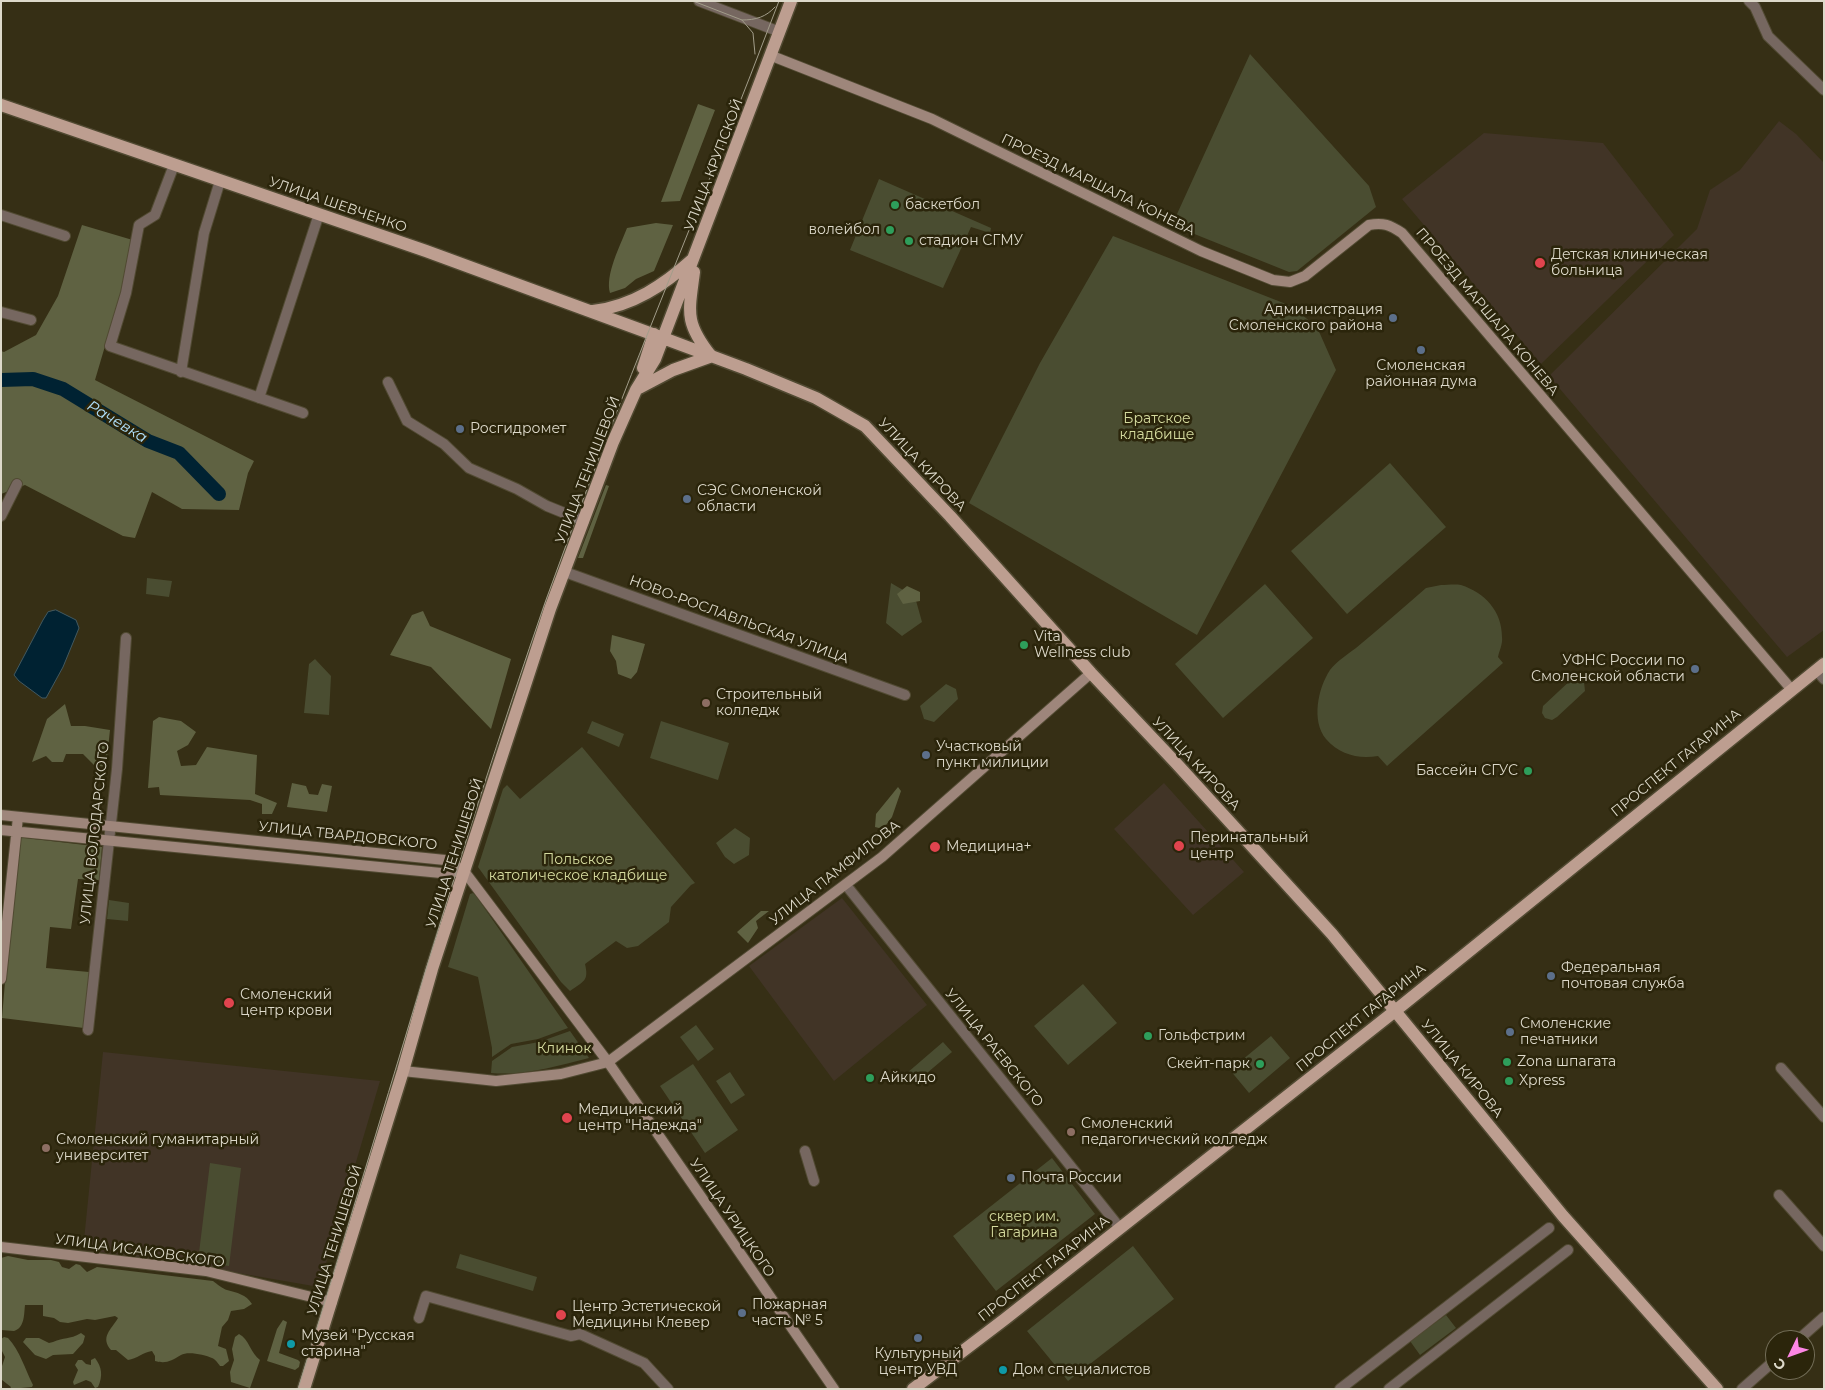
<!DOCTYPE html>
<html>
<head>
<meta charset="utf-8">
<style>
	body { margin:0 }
	#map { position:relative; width:1825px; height:1390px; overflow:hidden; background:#362f15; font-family:Montserrat,sans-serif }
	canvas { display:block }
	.frame { position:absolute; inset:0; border:2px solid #ddd9ca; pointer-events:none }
	.north { position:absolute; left:1765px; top:1330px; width:50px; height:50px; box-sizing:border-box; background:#2b250b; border:1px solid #726d57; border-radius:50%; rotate:228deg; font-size:14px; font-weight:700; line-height:20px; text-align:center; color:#ddd9ca }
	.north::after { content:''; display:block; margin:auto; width:18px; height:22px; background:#fc86e4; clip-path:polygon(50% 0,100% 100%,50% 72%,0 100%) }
</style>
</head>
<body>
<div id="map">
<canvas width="1825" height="1390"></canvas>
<div class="frame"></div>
<div class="north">С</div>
</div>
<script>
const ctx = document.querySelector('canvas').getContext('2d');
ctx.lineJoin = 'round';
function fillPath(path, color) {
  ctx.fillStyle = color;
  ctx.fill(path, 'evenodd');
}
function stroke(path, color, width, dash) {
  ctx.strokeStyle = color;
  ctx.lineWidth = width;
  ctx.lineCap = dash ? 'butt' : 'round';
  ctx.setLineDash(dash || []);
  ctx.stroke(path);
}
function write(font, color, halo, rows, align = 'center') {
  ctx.font = font + ' Montserrat,sans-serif';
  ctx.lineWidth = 5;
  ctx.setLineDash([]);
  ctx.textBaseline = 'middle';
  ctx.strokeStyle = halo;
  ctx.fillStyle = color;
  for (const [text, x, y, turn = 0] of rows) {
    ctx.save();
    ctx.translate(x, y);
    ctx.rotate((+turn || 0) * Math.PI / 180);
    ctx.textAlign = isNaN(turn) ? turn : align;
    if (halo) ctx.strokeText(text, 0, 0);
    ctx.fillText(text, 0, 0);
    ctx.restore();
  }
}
const medical = new Path2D(`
	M1779,121L1796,134L1824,163V630L1787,657L1549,376L1697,229L1710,190L1740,170Z
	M1484,133L1603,143L1674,235L1541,364L1402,199Z
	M1164,783L1244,872L1193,915L1114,829Z
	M842,898L927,1005L834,1081L749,966Z
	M103,1052L380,1081L319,1287L169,1261L83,1250Z`);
const green = new Path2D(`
	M1250,54L1369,186L1376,207L1297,271L1289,272L1172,225Z
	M879,179L991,228L990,233L971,227L943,288L850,250Z
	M1113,236L1291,306L1317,327L1336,370L1197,635L969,503L1040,363Z
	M1390,463L1446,527L1347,614L1291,551Z
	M147,578L172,581L169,597L146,594Z
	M891,583L915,597L922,622L902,636L886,623Z
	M1265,584L1313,638L1223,718L1175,664Z
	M1441,585C1447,585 1455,584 1461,585C1485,593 1502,611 1502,637C1503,644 1499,651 1498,657L1503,663L1387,766L1378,756C1358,759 1340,755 1326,739C1311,721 1318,688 1330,670C1336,662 1348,654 1356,648C1380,628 1403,608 1426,588Z
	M315,659L331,676L329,715L304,713L309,664Z
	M1573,678H1579L1584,682L1585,691L1557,717L1552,720L1545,718L1542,713L1543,706Z
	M946,684L956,689L958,699L934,722L924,719L920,706Z
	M592,721L624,734L619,747L587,733Z
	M661,721L729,743L718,780L650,758Z
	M582,747L695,883L691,885L671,907L669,922L638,946L627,948L616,941L585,964C589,981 584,981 570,991L561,982L478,867L503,789L507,785L520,799Z
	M735,828L750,838L749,855L734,864L725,857L716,843Z
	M473,893L476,896L568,1028L538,1039L511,1044L492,1057V1048L478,977L448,967L470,894Z
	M109,900L129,903L128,921L107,919Z
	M1083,984L1117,1023L1068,1065L1034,1026Z
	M696,1025L714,1049L698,1061L680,1037Z
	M570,1031L589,1058C556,1066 525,1076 491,1073L492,1061L512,1047L539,1042Z
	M1271,1036L1290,1058L1249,1093L1230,1070Z
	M943,1042L952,1052L915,1083L907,1073Z
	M693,1064L738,1130L705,1153L660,1086Z
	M730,1072L745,1095L731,1104L716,1081Z
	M1052,1158L1095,1214L996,1291L953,1236Z
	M210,1163L241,1168L229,1266L198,1261Z
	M1133,1246L1174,1299L1068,1381L1027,1331Z
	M460,1254L537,1277L533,1291L456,1268Z
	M1446,1315L1456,1328L1420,1355L1410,1341Z`);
const forest = new Path2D(`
	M698,104L715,110L680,201L661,202Z
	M656,223L673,225L654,271L636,279L625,288L610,293C605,275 620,246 627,228Z
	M82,225L136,241L95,380L254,461L248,473L239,510L182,509L152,492L135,538L123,536L25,485L1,494V351L4,352L36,335L58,296Z
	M606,485L609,486L583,558H578Z
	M907,586L920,592V601L903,604L897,594Z
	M423,611L430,626L511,659L491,729L431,667L390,655L412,615Z
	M612,635L645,644L637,672L631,679L618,674L616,661L610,651Z
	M65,704L71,726H85L110,730L106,767L94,765L83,754H66L63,762H52L46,756L32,762L47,719Z
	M159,717L181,721L196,732L188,745L177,751L181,766L196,765L207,747L257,755L255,794L277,803L272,814H262V804L250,800L160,795L159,787L148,788L153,721Z
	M292,783L306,786L309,794L318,795L322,784L332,786L327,812L287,807Z
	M898,787L901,791L892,817L883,829L875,827L876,814Z
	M17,837L102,847L99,880L78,879L71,929L50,927L46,968L89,972L84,1028L2,1018Z
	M761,911H769L756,921L758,928L748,943L737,932Z
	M8,1256L28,1260H51L59,1262L62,1267L69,1269L76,1264L80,1265L87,1272L97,1267L213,1281C217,1284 223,1289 227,1290C237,1293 246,1294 252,1304L244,1309L231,1311L228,1320L222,1327L218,1346L226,1349L229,1361L223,1366H220C218,1363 215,1359 212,1358C205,1355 188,1351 181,1355C171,1361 166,1364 155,1361V1356L152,1351C143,1352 137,1359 128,1360L116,1350H111C100,1337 111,1330 118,1318L115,1316L95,1320L87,1319L68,1323L60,1322L54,1318L43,1316V1305H25C24,1313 25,1328 14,1331C10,1331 5,1330 1,1330V1258Z
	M283,1320L287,1322L279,1353L298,1360L300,1362L299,1367L295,1370L267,1361L277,1329Z
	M81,1333L85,1336L83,1343L73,1354L53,1355L46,1359L35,1355L23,1342L26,1338H39L49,1343L53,1342C64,1337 69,1340 81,1333Z
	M239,1334C249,1339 251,1354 260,1360L250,1388L231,1382L230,1372L234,1360L232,1349L235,1337Z
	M4,1337L8,1338C20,1351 25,1369 33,1385L32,1387L10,1389L11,1387L2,1380V1366L5,1357L1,1349V1339Z
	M95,1358C102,1367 103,1376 98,1387L95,1388L91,1382L86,1380L74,1385L73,1382L78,1370L75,1365L78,1360H82L86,1364L91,1365V1360Z`);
const water = new Path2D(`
	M56,610L76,620L79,628L63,667L46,698H42L19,681L14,675L43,620L48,612Z`);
const river = new Path2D(`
	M1,380L33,379L63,389L148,441L179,453L219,494`);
const street = new Path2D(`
	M699,1L780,32
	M1749,1L1755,7L1768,36L1824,90
	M174,165L155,215L139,225L126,293L110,346L303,413
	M1,215L65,236
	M1,312L31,320
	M181,372L204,233L220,181
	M388,382L407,421L444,444L469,468L517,489L547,506L584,521
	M259,398L319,214
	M1,516L17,484
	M565,572L905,695
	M1816,670L1824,679
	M846,885L1120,1228
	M88,1030L117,769L126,638
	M1781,1068L1824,1117
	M805,1151L814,1181
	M1779,1195L1824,1246
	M419,1318L426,1296L571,1336L580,1334L644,1363L668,1389
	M1798,1340L1824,1317
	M1340,1389L1549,1228
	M1389,1389L1568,1250
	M1742,1389L1775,1360`);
const secondary = new Path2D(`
	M772,56L932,119L1201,251L1273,280L1290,282L1305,276L1369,225C1383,222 1390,225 1402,233L1792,690
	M1,815L445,860L464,871L608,1062L834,1389
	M1,830L441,873L464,871
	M1,979L18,817
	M403,1071L496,1081L561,1074L608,1062L882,857L1091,673
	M1,1247L206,1271L332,1302`);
const primary = new Path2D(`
	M1,105L426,251L663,338L746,369L816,398L865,426L950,516L1091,673L1176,763L1332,934L1563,1216L1717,1389
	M694,272C689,312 684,322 711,356
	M593,311C633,306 664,285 693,259
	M643,368L654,334
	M639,388L673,370L712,356
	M304,1389L403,1071L432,969L550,609L613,442L636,390L655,359L791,1
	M913,1389L1005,1319L1395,1011L1824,664`);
const tram = new Path2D(`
	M693,1L742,20L753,33L755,54
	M742,20C756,20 766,17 775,7
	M298,1389C380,1126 455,860 546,600C618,398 703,202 779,1`);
const markers = [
	[895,205,5,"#2e9e5b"],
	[890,230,5,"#2e9e5b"],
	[909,241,5,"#2e9e5b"],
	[1540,263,6,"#e0444e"],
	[1393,318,5,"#5c6f8a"],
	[1421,350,5,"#5c6f8a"],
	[460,429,5,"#5c6f8a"],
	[687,499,5,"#5c6f8a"],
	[1024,645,5,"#2e9e5b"],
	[1695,669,5,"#5c6f8a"],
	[706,703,5,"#8d6e63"],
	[926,755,5,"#5c6f8a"],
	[1528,771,5,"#2e9e5b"],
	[1179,846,6,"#e0444e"],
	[935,847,6,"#e0444e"],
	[1551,976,5,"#5c6f8a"],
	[229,1003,6,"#e0444e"],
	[1510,1032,5,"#5c6f8a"],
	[1148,1036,5,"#2e9e5b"],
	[1507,1062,5,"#2e9e5b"],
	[1260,1064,5,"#2e9e5b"],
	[870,1078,5,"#2e9e5b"],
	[1509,1081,5,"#2e9e5b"],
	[567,1118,6,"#e0444e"],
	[1071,1132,5,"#8d6e63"],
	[46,1148,5,"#8d6e63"],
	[1011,1178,5,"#5c6f8a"],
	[742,1313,5,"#5c6f8a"],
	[561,1315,6,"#e0444e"],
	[918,1338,5,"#5c6f8a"],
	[291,1344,5,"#0f9aa8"],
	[1003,1370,5,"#0f9aa8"]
];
const streetNames = [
	["УЛИЦА КРУПСКОЙ",714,165,-69],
	["ПРОЕЗД МАРШАЛА КОНЕВА",1098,185,26],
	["УЛИЦА ШЕВЧЕНКО",338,205,19],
	["ПРОЕЗД МАРШАЛА КОНЕВА",1487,312,50],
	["УЛИЦА КИРОВА",922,465,47],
	["УЛИЦА ТЕНИШЕВОЙ",588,470,-69],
	["НОВО-РОСЛАВЛЬСКАЯ УЛИЦА",739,620,20],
	["ПРОСПЕКТ ГАГАРИНА",1676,763,-39],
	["УЛИЦА КИРОВА",1196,764,47],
	["УЛИЦА ВОЛОДАРСКОГО",95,833,-84],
	["УЛИЦА ТВАРДОВСКОГО",348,836,6],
	["УЛИЦА ТЕНИШЕВОЙ",455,853,-72],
	["УЛИЦА ПАМФИЛОВА",835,873,-38],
	["ПРОСПЕКТ ГАГАРИНА",1361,1018,-39],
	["УЛИЦА РАЕВСКОГО",994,1048,51],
	["УЛИЦА КИРОВА",1462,1069,51],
	["УЛИЦА УРИЦКОГО",732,1218,56],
	["УЛИЦА ТЕНИШЕВОЙ",335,1240,-73],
	["УЛИЦА ИСАКОВСКОГО",140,1251,8],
	["ПРОСПЕКТ ГАГАРИНА",1044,1269,-38]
];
const poiNames = [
	["баскетбол",905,205],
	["волейбол",880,230,"right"],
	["стадион СГМУ",919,241],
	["Детская клиническая",1551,255],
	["больница",1551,271],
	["Администрация",1383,310,"right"],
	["Смоленского района",1383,326,"right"],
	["Смоленская",1421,366,"center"],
	["районная дума",1421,382,"center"],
	["Росгидромет",470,429],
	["СЭС Смоленской",697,491],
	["области",697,507],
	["Vita",1034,637],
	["Wellness club",1034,653],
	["УФНС России по",1685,661,"right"],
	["Смоленской области",1685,677,"right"],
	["Строительный",716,695],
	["колледж",716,711],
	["Участковый",936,747],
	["пункт милиции",936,763],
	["Бассейн СГУС",1518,771,"right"],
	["Перинатальный",1190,838],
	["центр",1190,854],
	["Медицина+",946,847],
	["Федеральная",1561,968],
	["почтовая служба",1561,984],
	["Смоленский",240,995],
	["центр крови",240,1011],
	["Смоленские",1520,1024],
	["печатники",1520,1040],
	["Гольфстрим",1158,1036],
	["Zona шпагата",1517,1062],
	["Скейт-парк",1250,1064,"right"],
	["Айкидо",880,1078],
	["Xpress",1519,1081],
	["Медицинский",578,1110],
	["центр \"Надежда\"",578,1126],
	["Смоленский",1081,1124],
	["педагогический колледж",1081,1140],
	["Смоленский гуманитарный",56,1140],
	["университет",56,1156],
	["Почта России",1021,1178],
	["Пожарная",752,1305],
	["часть № 5",752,1321],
	["Центр Эстетической",572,1307],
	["Медицины Клевер",572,1323],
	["Музей \"Русская",301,1336],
	["старина\"",301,1352],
	["Культурный",918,1354,"center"],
	["центр УВД",918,1370,"center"],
	["Дом специалистов",1013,1370]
];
const parkNames = [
	["Братское",1157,419],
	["кладбище",1157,435],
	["Польское",578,860],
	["католическое кладбище",578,876],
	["Клинок",564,1049],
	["сквер им.",1024,1217],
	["Гагарина",1024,1233]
];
const waterNames = [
	["Рачевка",117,422,31]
];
fillPath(medical, '#413426');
fillPath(green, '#4a4d31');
fillPath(forest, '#5f6242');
fillPath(water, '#002232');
stroke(water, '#425960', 1);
stroke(river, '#002232', 14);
stroke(street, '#514a32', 12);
stroke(secondary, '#514a32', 12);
stroke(primary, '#514a32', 15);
stroke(street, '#766760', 10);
stroke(secondary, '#9e867b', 10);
stroke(primary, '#bd9e90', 12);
stroke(tram, '#a29d8a', 1);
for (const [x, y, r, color] of markers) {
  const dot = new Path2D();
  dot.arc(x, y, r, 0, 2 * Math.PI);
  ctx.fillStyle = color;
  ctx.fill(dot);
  stroke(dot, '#2b250b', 2);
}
write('14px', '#ddd9ca', '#2b250b', streetNames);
write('14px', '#ddd9ca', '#2b250b', poiNames, 'left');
write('14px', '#d5db9f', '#2b250b', parkNames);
write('italic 15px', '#b0e0fc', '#2b250b', waterNames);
</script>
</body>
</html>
